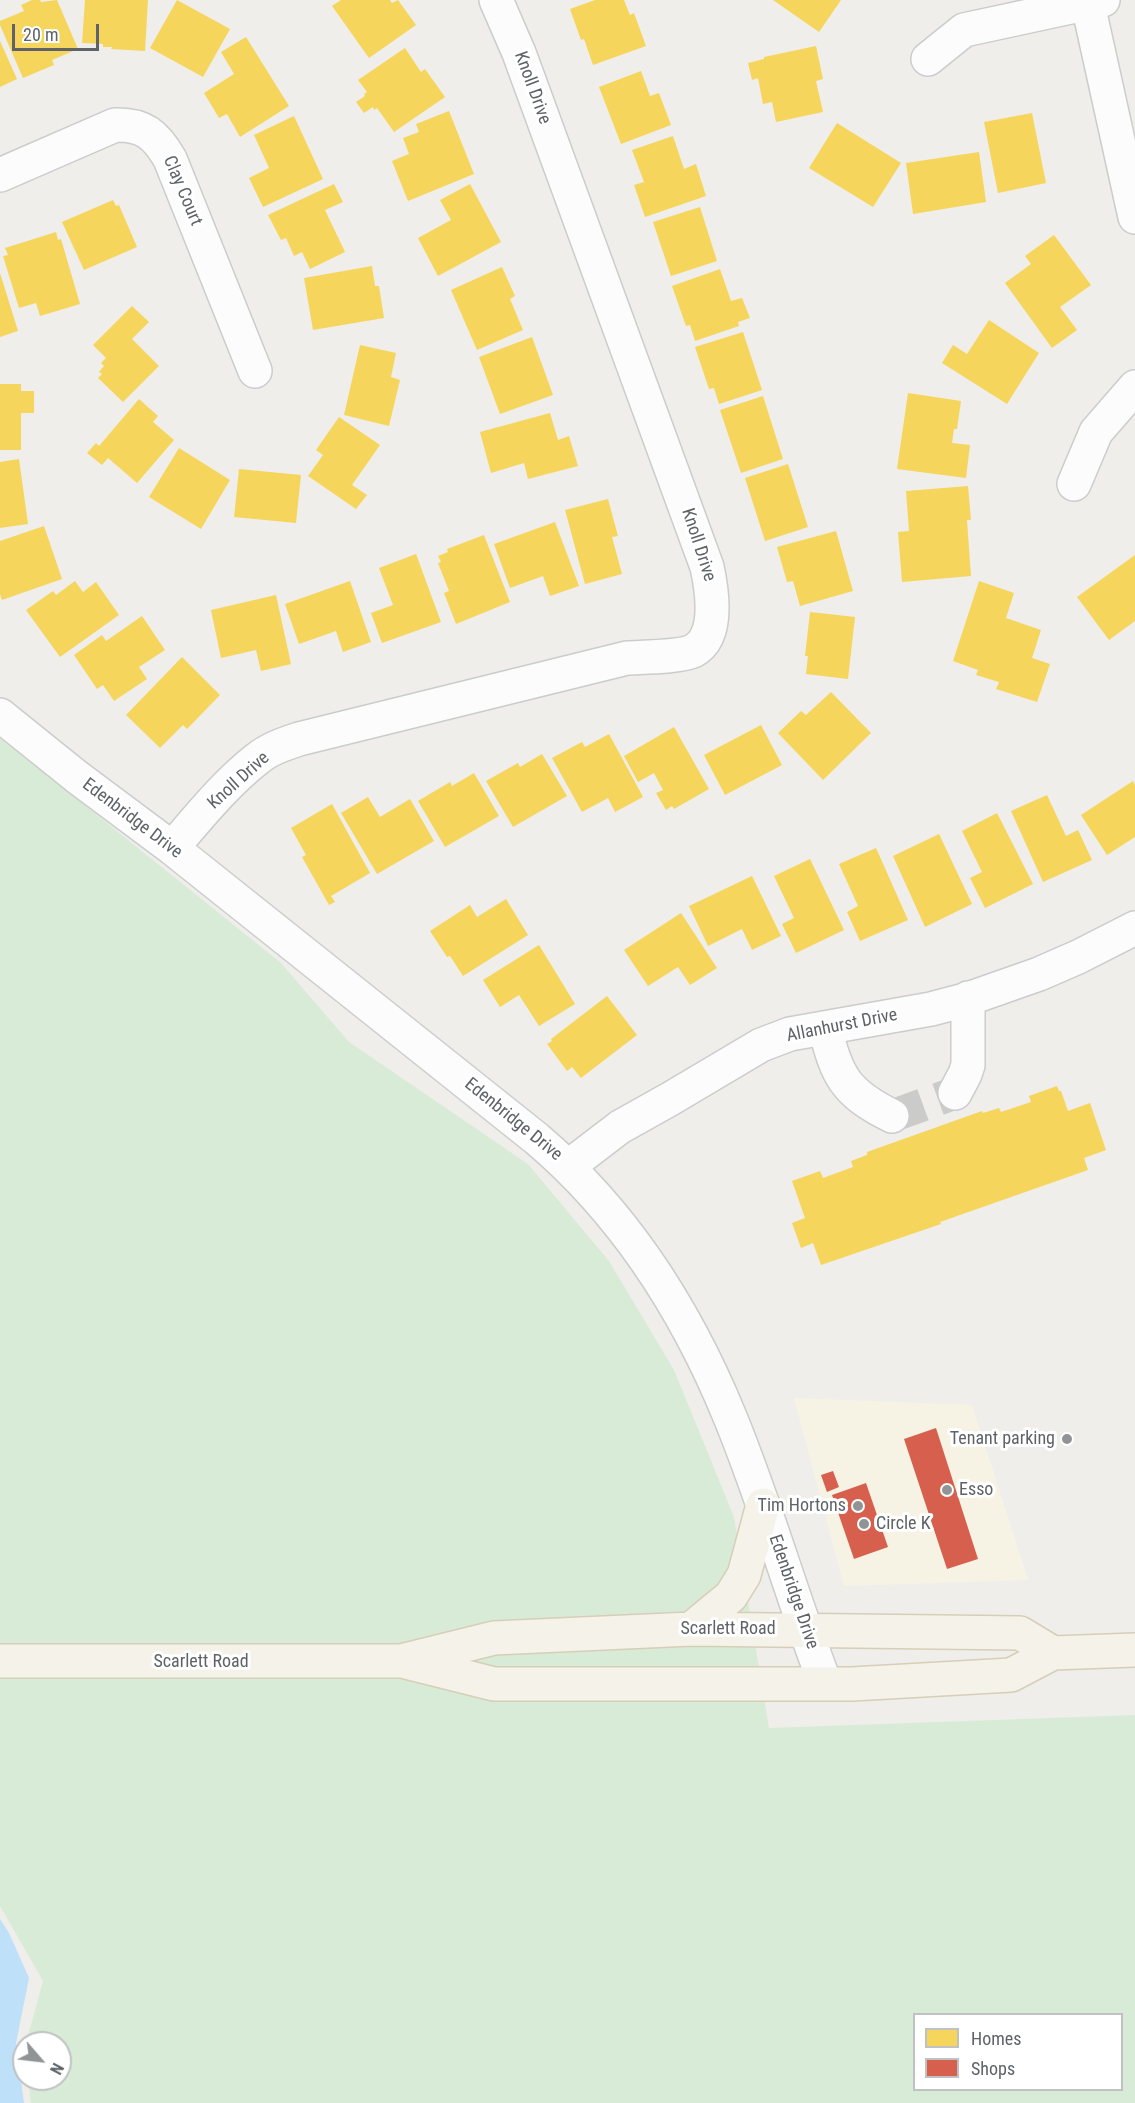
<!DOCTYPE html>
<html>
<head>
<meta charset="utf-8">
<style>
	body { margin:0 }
	#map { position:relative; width:1135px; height:2103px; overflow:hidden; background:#efeeea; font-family:"Roboto Condensed",sans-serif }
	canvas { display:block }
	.legend { position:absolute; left:913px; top:2013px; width:210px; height:78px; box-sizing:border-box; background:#fff; border:2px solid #bfc1c3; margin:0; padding:8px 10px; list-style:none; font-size:18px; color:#5f6368 }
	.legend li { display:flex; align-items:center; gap:12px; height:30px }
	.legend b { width:30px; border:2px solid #bfc1c3 }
	.north { position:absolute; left:12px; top:2031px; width:60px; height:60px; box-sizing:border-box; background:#fff; border:2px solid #bfc1c3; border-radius:50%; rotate:118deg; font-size:16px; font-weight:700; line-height:24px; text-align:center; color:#5f6368 }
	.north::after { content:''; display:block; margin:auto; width:21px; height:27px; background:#919496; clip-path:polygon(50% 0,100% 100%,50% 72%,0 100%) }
	.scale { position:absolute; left:12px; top:24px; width:87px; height:27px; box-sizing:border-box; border:3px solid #5f6368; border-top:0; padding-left:8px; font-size:18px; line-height:21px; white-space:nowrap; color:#5f6368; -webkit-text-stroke:4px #fff; paint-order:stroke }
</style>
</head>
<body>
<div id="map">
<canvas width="1135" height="2103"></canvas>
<ul class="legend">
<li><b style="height:16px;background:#f6d55c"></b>Homes</li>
<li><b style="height:16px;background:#d6604d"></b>Shops</li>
</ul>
<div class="north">N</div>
<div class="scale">20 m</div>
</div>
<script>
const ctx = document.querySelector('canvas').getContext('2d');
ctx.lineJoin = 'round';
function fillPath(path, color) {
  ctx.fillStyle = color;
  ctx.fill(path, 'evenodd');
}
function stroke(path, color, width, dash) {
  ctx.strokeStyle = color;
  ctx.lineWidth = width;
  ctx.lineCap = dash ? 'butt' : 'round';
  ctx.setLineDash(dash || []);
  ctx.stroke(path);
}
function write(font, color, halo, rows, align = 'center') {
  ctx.font = font + ' "Roboto Condensed",sans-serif';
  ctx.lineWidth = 6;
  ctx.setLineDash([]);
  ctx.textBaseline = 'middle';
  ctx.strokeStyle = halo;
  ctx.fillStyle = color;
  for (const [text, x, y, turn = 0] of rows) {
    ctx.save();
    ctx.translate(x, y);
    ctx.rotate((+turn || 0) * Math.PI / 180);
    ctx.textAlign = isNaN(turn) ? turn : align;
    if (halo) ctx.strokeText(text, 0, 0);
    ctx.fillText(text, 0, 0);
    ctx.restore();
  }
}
const commercial = new Path2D(`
	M794,1398L972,1405L1028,1580L844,1586Z`);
const green = new Path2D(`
	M0,737L281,963L349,1042L528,1164L609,1261L674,1370L734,1517L769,1728L1135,1715V2103H31L28,2079H60V2043H26L43,1981L0,1906ZM914,2014H1122V2090H914Z`);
const water = new Path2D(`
	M0,1919L9,1933L29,1978L16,2043L24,2103H0Z`);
const homes = new Path2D(`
	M32,0H40L41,2L57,0L78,49L52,60L54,65L23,78L0,25V21L24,11L21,5Z
	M85,0H148L145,51L111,49L112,47H103V44L82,43Z
	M177,0L230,29L203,77L150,48Z
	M341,0H390L392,3L398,0L416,25L369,58L332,6Z
	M595,0H624L630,15L634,13L646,46L593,65L584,39L581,40L570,9Z
	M773,0H841L819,32Z
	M246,37L289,106L240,137L227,114L219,118L204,93L234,74L221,52Z
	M0,41L17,79L0,87Z
	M816,46L823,79L816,81L823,112L776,122L772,102L763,104L758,78L752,80L748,63L764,59V57Z
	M405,48L421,72L425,69L445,97L394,132L377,108L374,110L373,107L364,113L356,102L365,96L364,94L367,92L358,80Z
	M641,71L650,96L659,93L671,125L621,144L599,87Z
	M449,111L474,174L408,201L392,161L409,154L403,138L419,132L416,124Z
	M1032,113L1046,183L998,193L984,122Z
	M294,116L323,179L263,207L249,178L269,168L254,135Z
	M837,123L901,163L873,207L809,168Z
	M673,136L684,169L696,164L706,196L645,217L634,185L644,182L632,150Z
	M979,152L986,202L913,214L906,163Z
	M334,184L343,202L325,210L345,252L310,269L302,252L294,256L286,238L281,240L268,215Z
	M470,184L501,242L438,276L418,238L451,220L440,200Z
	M113,200L116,206L119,205L137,247L84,270L62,222Z
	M700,207L717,261L671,276L653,222Z
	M56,232L58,240L61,239L80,304L40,316L36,303L19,308L3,256L8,255L5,248Z
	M1054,235L1091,285L1060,307L1077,330L1052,348L1005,283L1031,264L1025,256Z
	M372,266L375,286H379L384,318L313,330L304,278Z
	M502,267L515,296L510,299L523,330L477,350L451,290Z
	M720,269L731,301L742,298L750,318L738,322L739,326L695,341L690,325L686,326L672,286Z
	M0,273L18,331L0,337Z
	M132,306L149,322L132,339L159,366L123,402L98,378L102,374L99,372L104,366L101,363L106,358L93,345Z
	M989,320L1039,353L1007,404L942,363L953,345L967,354Z
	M743,332L762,390L719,404L714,388L709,389L695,347Z
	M532,337L553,395L500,414L479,357Z
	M360,345L396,353L391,377L400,380L389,426L344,415Z
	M0,384H21V391H34V413H21V450H0Z
	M908,393L961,401L957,429H954L952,443L970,445L966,478L897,469Z
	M763,396L783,459L741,473L720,410Z
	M139,399L158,416L153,422L174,440L137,483L108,458L102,465L87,453L96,443L99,446Z
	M550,413L558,440L569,436L578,466L528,479L524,463L491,473L480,432Z
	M339,417L380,445L352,485L367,495L356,509L308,476L323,455L316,450Z
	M179,448L230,480L201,529L149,497Z
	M19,459L28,524L0,528V462Z
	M788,464L808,527L765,541L745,478Z
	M239,469L301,475L296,523L234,517Z
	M968,486L971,520H967L971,576L902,582L898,532L909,531L906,491Z
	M608,499L618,536L612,537L622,574L585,584L565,510Z
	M555,522L579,586L550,596L543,576L510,588L494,544Z
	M44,526L62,579L2,600L0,594V541Z
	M836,531L853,591L800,606L793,581L787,582L777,547Z
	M484,535L510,602L456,624L444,593L449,591L438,563L441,562L438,556L448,552L447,549Z
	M416,554L441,622L382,643L371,613L393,605L379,568Z
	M1135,555V621L1109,640L1077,597Z
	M75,581L83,592L96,582L119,615L60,657L26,610L53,591L56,595Z
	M350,581L371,642L343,652L336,631L299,644L285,604Z
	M979,581L1014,593L1006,618L1041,630L1032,658L1050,664L1037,702L996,689L999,682L976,675L978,670L953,661Z
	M276,595L291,664L261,671L256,650L221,658L211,610Z
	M810,612L855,617L848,679L806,674L808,656H805Z
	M142,616L165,650L139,667L147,679L114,701L103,685L97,689L74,655L102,635L106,641Z
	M182,657L220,695L187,729L183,725L160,748L126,715Z
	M831,692L871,733L823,780L778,733L801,711L806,715Z
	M761,725L782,765L725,795L704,755Z
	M674,727L709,789L674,809L672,806L666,810L656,793L663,790L654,773L638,782L624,756Z
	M609,734L643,797L615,812L608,798L582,812L552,758L582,742L585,747Z
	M542,754L567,796L513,827L486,781L518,763L520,767Z
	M474,773L499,816L445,847L418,801L450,782L452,786Z
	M1133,781L1135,785V837L1107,855L1081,815Z
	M1047,795L1066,836L1078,830L1092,860L1043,882L1011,811Z
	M368,797L380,817L410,799L434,841L377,874L341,813Z
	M332,804L370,873L331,896L335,902L329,905L302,857L306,855L291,828Z
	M997,813L1033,884L985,908L970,878L982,872L962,831Z
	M939,834L972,904L925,927L893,856Z
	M876,848L908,920L860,941L847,912L858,906L839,864Z
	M810,859L844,930L796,953L782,924L794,918L774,876Z
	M752,876L781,936L752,950L742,929L708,946L689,906Z
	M506,899L528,935L463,976L450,956L447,957L430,931L470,905L477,917Z
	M681,913L717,968L690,985L678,967L648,986L624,950Z
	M539,945L575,1004L539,1026L519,995L500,1007L483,980Z
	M607,996L637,1035L581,1078L572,1067L567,1071L547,1044L552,1041L551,1039Z
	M1057,1086L1059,1091H1061L1068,1111L1090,1103L1106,1150L1084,1158L1088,1170L940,1222L941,1224L821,1265L813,1243L801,1248L792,1223L805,1218L792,1181L820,1171L823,1178L853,1167L851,1161L867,1155V1152L982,1111L983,1113L999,1108L1001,1112L1031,1102L1029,1096Z`);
const shops = new Path2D(`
	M936,1428L978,1559L947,1569L904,1439Z
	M833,1471L839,1487L827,1492L821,1475Z
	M866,1483L888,1547L854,1559L832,1495Z`);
const minorTunnel = new Path2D(`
	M892,1116L955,1093`);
const minor = new Path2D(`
	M1087,0L1135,217
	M928,59L964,30L1103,0
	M0,175L115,125C144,124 156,135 170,159L255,371
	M1074,484L1096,432L1135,387
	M0,715L77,777L172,848L537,1139C624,1213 687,1312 730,1417C766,1504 791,1595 825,1683
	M172,848C198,818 225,784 257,759C269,749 284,744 299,739L627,658C642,657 680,657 693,651C720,637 712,590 707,567L519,53L496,0
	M825,1028C837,1076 845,1093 892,1116
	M955,1093L965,1074L968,1065V998
	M569,1166L620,1127L670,1099L761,1045L790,1034L931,1009L965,1000L1039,974L1078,957L1135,928`);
const major = new Path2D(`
	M691,1629L731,1596L744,1575L763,1505
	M0,1661H401L494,1638L691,1629L1020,1633L1053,1653
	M406,1662L494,1684H852L1011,1675L1053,1653L1135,1650`);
const markers = [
	[1067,1439,6,"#919496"],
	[947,1490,6,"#919496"],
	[858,1506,6,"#919496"],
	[864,1524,6,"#919496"]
];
const streetNames = [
	["Knoll Drive",532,88,70],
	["Clay Court",182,191,67],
	["Knoll Drive",698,545,72],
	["Knoll Drive",239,781,-42],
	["Edenbridge Drive",132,819,37],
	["Allanhurst Drive",842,1026,-11],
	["Edenbridge Drive",513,1120,39],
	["Edenbridge Drive",793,1592,71],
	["Scarlett Road",728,1629],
	["Scarlett Road",201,1662]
];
const poiNames = [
	["Tenant parking",1055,1439],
	["Esso",959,1490,"left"],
	["Tim Hortons",846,1506],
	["Circle K",876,1524,"left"]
];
fillPath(commercial, '#f7f3e4');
fillPath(green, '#d8ebd6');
fillPath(water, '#bfe0f9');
fillPath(homes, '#f6d55c');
fillPath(shops, '#d6604d');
stroke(minorTunnel, '#cbcbca', 33, [33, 16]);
stroke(minor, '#cbcccc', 36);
stroke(major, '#d7ceb8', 36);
stroke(minor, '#fdfcfc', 33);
stroke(major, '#f4f2e9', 33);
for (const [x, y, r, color] of markers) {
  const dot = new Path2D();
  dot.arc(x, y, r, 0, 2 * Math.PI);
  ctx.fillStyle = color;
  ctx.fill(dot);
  stroke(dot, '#fff', 2);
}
write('18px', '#5f6368', '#fff', streetNames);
write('18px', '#5f6368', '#fff', poiNames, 'right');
</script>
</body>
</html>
